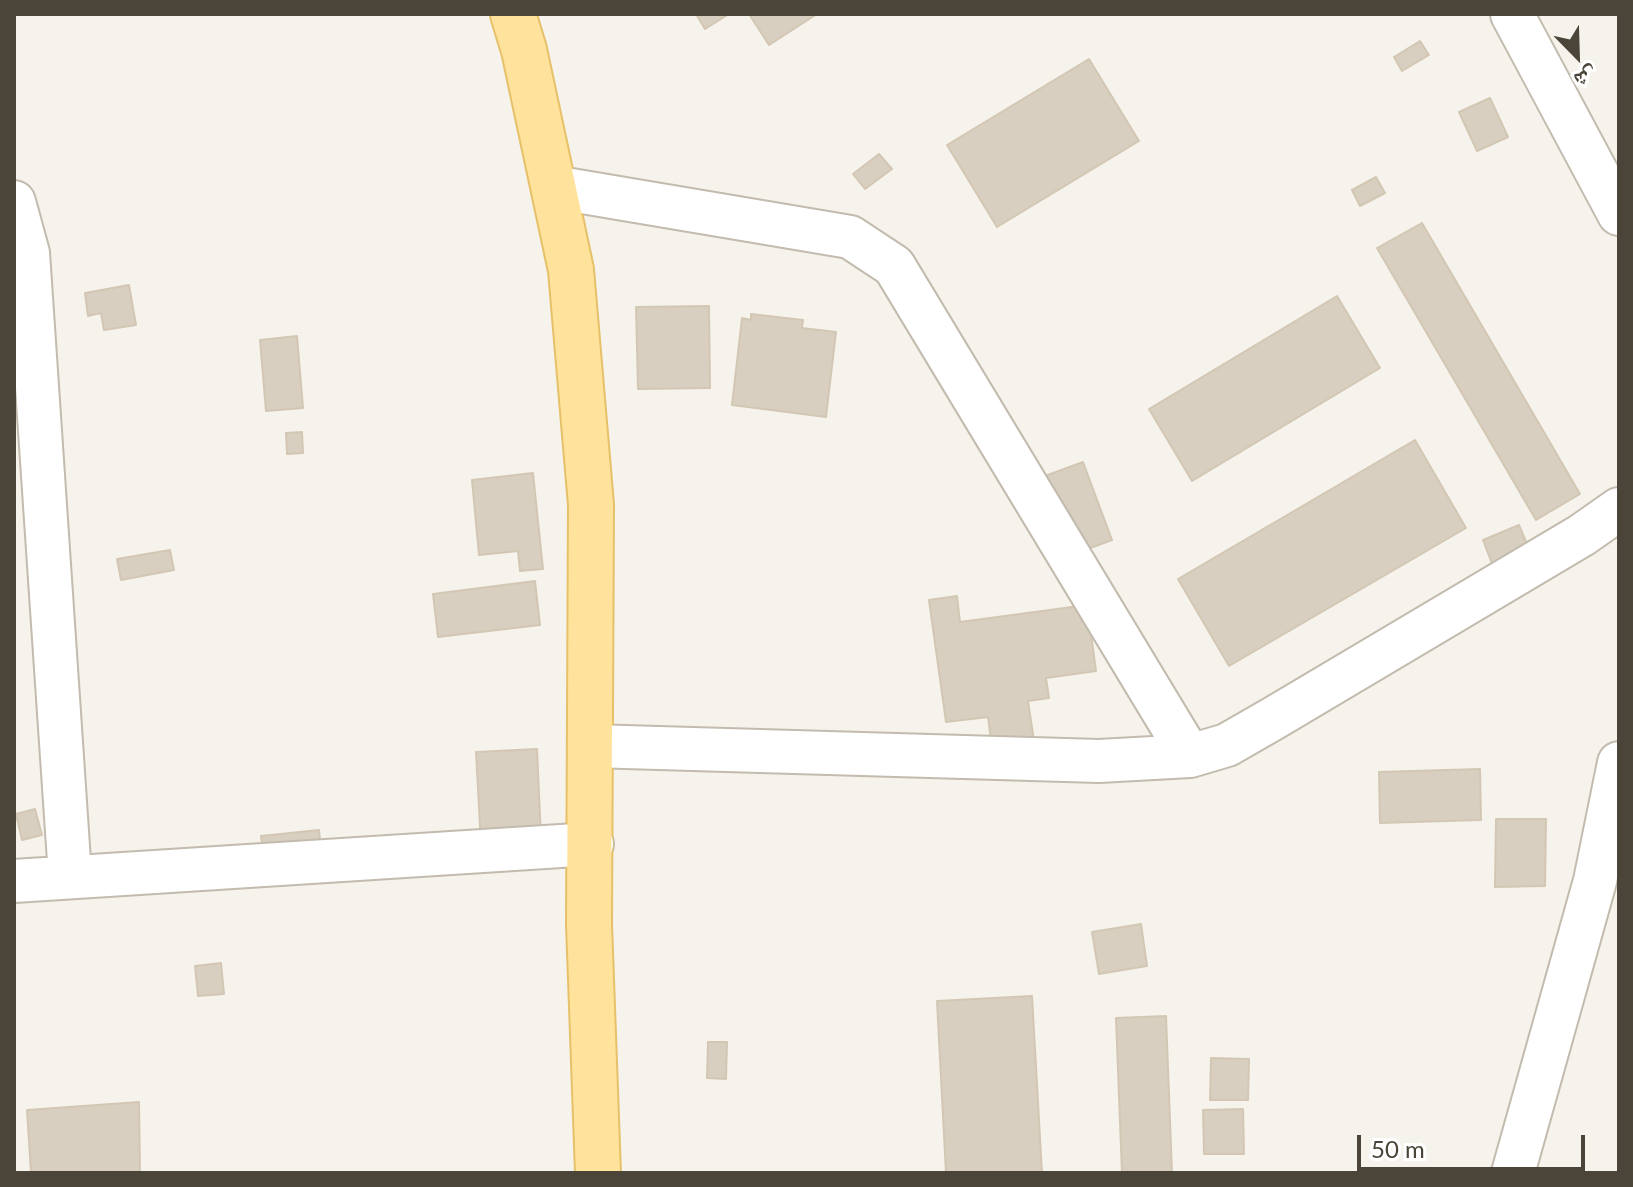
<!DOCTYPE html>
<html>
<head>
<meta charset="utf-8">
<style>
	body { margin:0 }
	#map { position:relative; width:1633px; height:1187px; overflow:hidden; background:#f6f3ec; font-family:Lato,"Noto Naskh Arabic",sans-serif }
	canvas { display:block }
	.frame { position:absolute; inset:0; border:16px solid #4b4439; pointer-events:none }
	.north { position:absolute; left:1537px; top:16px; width:80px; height:80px; -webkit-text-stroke:6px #fff; paint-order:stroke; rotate:157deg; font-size:22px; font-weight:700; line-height:32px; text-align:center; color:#4b4439 }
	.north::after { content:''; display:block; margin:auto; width:28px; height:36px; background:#4b4439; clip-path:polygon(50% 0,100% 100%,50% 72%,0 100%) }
	.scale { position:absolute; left:1357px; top:1135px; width:228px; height:36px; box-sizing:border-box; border:4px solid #4b4439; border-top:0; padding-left:10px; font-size:24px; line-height:28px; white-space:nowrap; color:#4b4439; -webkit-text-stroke:6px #fff; paint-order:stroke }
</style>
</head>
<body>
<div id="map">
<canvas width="1633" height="1187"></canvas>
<div class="frame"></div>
<div class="north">ش</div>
<div class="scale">50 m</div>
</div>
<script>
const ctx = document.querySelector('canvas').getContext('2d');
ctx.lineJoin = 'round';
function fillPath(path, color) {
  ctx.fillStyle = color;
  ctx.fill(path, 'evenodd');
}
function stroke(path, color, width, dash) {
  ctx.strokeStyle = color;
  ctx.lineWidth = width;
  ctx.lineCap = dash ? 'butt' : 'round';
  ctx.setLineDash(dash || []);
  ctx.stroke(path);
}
const building = new Path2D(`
	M696,14H729L705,29Z
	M749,14H817L769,45Z
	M1420,41L1429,55L1402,71L1394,57Z
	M1089,59L1139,141L997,227L947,145Z
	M1490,98L1508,137L1477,151L1459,112Z
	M879,154L892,169L865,189L853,174Z
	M1376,177L1385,193L1360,206L1352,190Z
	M1422,223L1580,494L1536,520L1377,248Z
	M129,285L136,325L104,330L101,313L88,316L85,293Z
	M1337,296L1380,368L1192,481L1149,409Z
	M709,306L710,388L638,389L636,307Z
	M751,314L803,320L802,328L836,332L826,417L732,405L742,318L751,320Z
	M297,336L303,408L266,411L260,340Z
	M302,432L303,453L287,454L286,433Z
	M1415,440L1466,528L1229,666L1178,579Z
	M1083,462L1112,540L1074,554L1045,476Z
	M533,473L543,569L520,571L518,551L479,555L472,480Z
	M1519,525L1531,554L1494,569L1483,540Z
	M170,550L174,570L121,580L117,559Z
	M535,581L540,625L438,637L433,594Z
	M957,596L960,622L1087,605L1096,671L1046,678L1049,698L1028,701L1034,741L992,747L988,717L946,722L929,600Z
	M537,749L542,860L482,863L476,752Z
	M1480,769L1481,820L1380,823L1379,772Z
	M35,809L42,835L22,840L16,814Z
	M1496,819H1546L1545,886L1495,887Z
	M319,830L323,867L265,873L261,836Z
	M1141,924L1147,966L1099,974L1092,932Z
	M221,963L224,994L198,996L195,966Z
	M1032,996L1042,1173H946L937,1001Z
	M1166,1016L1172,1173H1122L1116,1018Z
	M708,1042H727L726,1079L707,1078Z
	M1211,1058L1249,1059L1248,1100H1210Z
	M139,1102L140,1173H31L27,1110Z
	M1243,1109L1244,1154H1204L1203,1110Z`);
const minor = new Path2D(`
	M1512,14L1619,214
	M553,187L850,237L894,266L1190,756
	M14,202L28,253L70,876
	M591,746L1099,761L1190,756L1227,745L1274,718L1582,535L1619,509
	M14,881L592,844
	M1513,1173L1595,881L1619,763`);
const major = new Path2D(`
	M513,14L524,50L571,270L591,505L589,924L598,1173`);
fillPath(building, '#d8cfc1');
stroke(building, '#d3c7b4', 2);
stroke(minor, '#c2bbae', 46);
stroke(major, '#e6c16a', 48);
stroke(minor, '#fff', 42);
stroke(major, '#ffe39c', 44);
</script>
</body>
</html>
